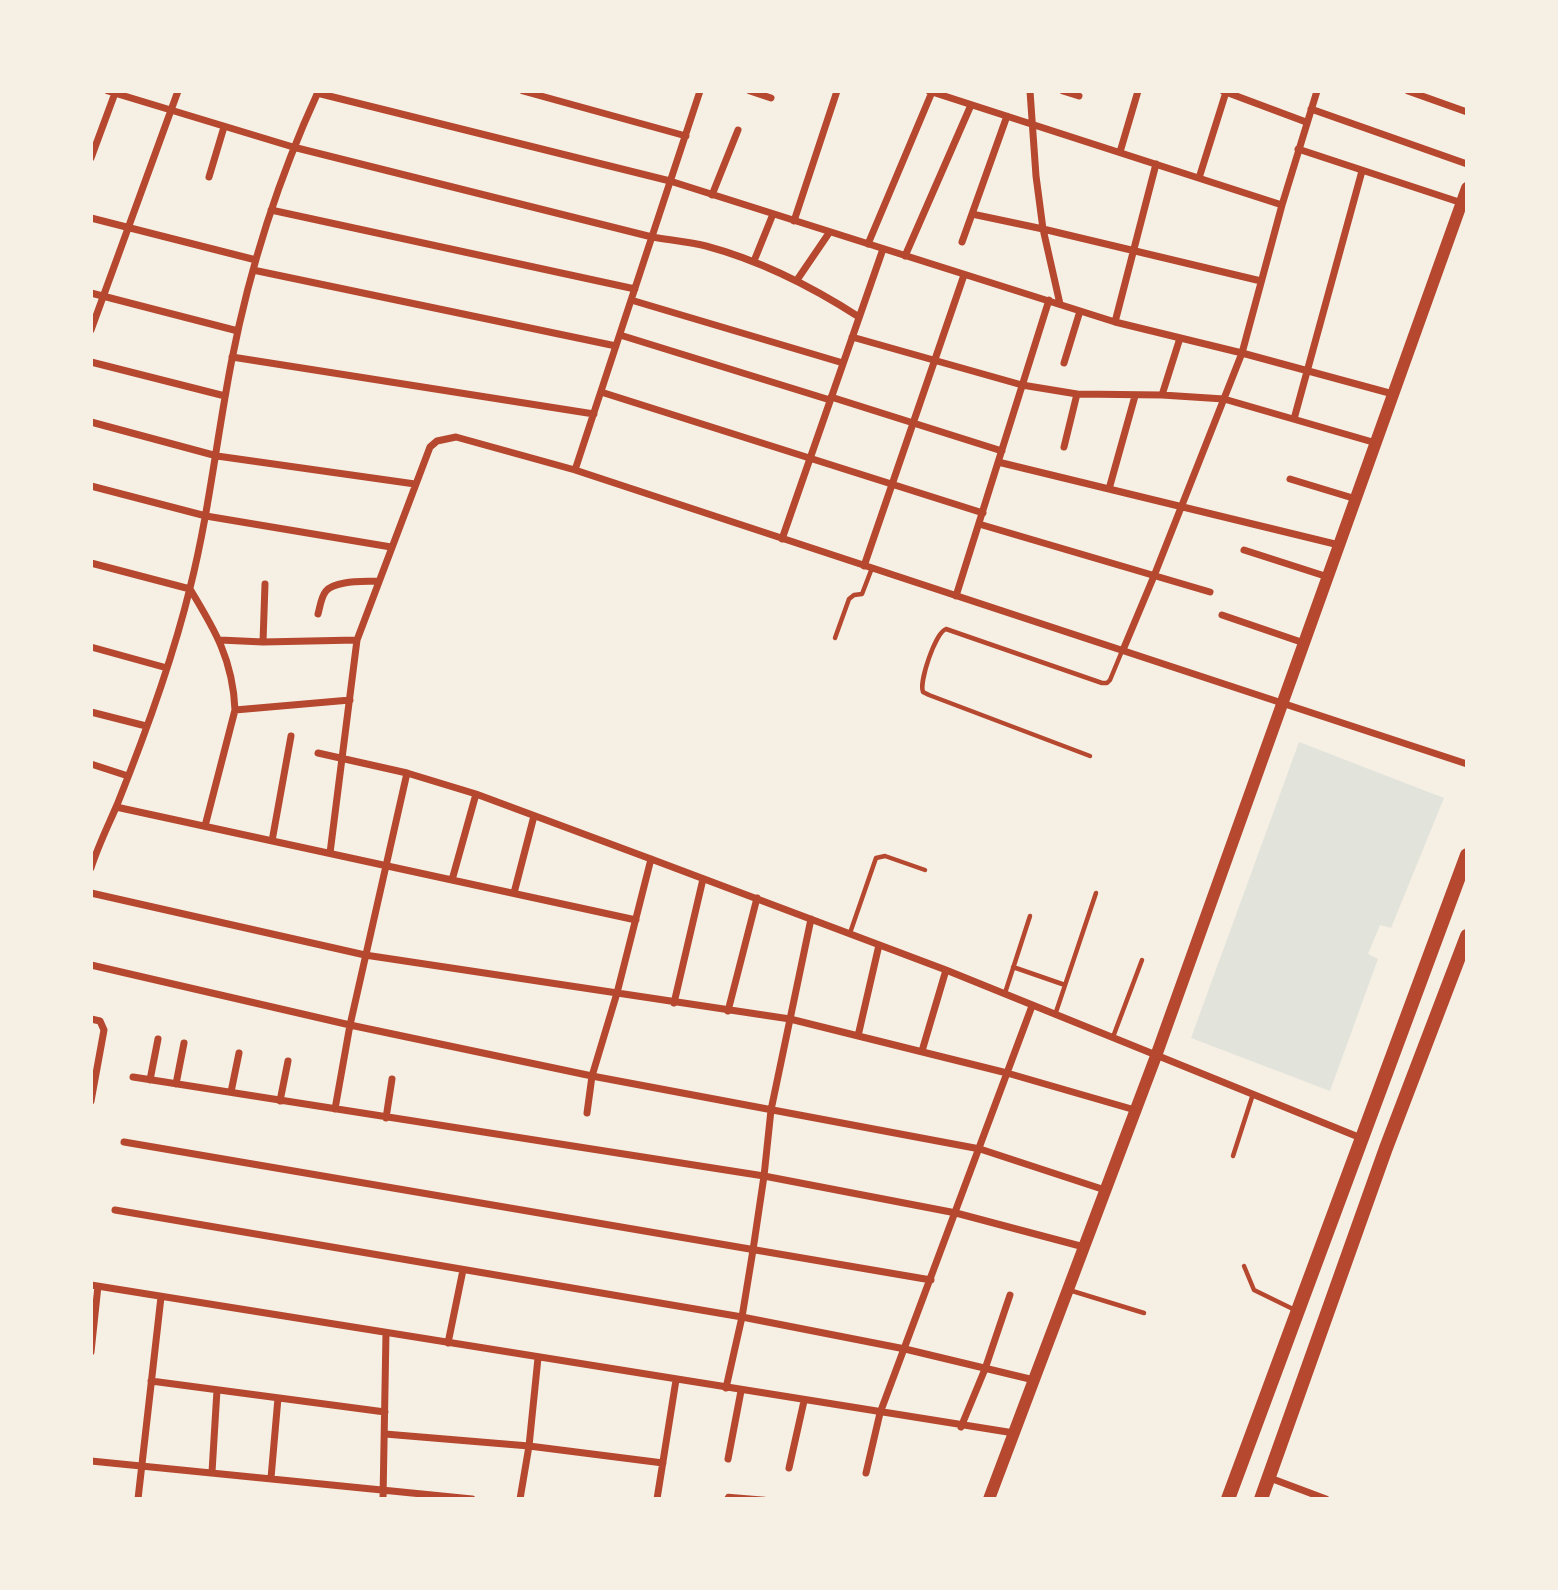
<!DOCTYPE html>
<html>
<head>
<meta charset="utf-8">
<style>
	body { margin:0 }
	#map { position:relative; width:1558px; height:1590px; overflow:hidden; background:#f6efe4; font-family:"Source Serif 4",serif }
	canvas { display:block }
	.frame { position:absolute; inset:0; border:93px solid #f6efe4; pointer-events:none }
</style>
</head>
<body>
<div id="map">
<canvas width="1558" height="1590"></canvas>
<div class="frame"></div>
</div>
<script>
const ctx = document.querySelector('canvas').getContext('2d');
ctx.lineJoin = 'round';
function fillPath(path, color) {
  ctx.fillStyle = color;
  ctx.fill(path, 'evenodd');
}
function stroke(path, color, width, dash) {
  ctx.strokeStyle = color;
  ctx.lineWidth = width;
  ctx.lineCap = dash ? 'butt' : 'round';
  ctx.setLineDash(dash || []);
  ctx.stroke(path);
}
const green = new Path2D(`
	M1299,742L1444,798L1391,928L1380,925L1368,954L1378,959L1330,1091L1191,1038Z`);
const service = new Path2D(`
	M835,638L849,599L854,595L862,594L872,568
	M1090,756L929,695L923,692C919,682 935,633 946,629L1102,683H1107L1110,680L1122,651
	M850,933L876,858L885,856L925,870
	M1013,967L1065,985
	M1005,993L1030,916
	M1055,1015L1096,893
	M1113,1037L1142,960
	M1233,1156L1253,1094
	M1244,1266L1254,1290L1297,1311
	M1069,1290L1144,1313
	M726,1499L728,1496L765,1499`);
const minor = new Path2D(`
	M108,91L293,147L652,237C670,240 689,242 706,246C762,261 811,286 859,317
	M523,91L686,136
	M750,91L771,98
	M929,91L1282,205
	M1030,91L1036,176L1043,229L1060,304
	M1063,91L1079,96
	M1223,91L1306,122
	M1408,91L1467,112
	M317,93L670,181L1115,322L1242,353L1393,394
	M1311,109L1467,164
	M1298,149L1462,203
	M1120,152L1138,91
	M91,158L115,93
	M209,177L224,127
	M1199,178L1226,92
	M712,195L738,130
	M271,210L635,289
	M972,214L1043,229L1261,281
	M91,218L256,260
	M794,221L837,91
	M962,242L1007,116
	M868,244L932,92
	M905,256L971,105
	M754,261L773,214
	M253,270L616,346
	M797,280L829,233
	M91,293L238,331
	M631,300L843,363
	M1115,322L1156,164
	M91,330L178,91
	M620,335L830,400
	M852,337L1022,385L1077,394L1162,395L1224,399L1376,443
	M232,357L594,414
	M91,362L225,396
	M1064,363L1080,311
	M601,392L983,513
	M1162,395L1180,338
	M831,397L1002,451
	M1294,419L1362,171
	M91,422L217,456L415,484
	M1064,447L1077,394
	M998,462L1339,545
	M575,470L700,91
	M1290,479L1356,499
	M91,486L206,516L391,547
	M1109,489L1135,396
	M979,524L1210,592
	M782,539L883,249
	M1244,550L1328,577
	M91,563L190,589C215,630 233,660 235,710L205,826
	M864,566L964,275
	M956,596L1049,300
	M318,614C320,607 321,597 326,591C336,580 364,582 378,581
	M1222,615L1304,643
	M220,640L263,642L357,640
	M263,642L265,584
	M91,647L167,668
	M1123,650L1154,576L1242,353L1282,205L1317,91
	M235,710L350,700
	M91,712L146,726
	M318,753L407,773L476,794L651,859L946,970L1361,1138
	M91,764L128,776
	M116,807L636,920
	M272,841L291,736
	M330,853L357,640L430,447L437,441L456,437L575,470L1467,764
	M91,868C98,846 108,826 117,805C145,735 172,662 190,588C209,513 217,435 232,359C250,267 279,177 318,92
	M452,880L476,794
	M91,893L365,955L790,1019L1007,1073L1135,1110
	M514,893L534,816
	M91,965L350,1025L592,1076L980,1149L1105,1190
	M674,1003L703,879
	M728,1011L757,898
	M91,1019L100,1021L104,1030L91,1101
	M858,1036L879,945
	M922,1051L946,970
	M133,1077L764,1176L956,1213L1084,1247
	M150,1080L158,1039
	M176,1084L184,1043
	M231,1092L239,1053
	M280,1101L288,1061
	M335,1109L350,1025L407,773
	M587,1113L592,1076L617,993L651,859
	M386,1118L392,1079
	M124,1142L931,1280
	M115,1210L742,1317L905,1349L1034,1380
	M91,1285L1014,1433
	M448,1343L463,1270
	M91,1352L98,1286
	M151,1381L385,1412
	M726,1388L742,1317L753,1250L764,1176L771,1110L811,919
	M961,1427L985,1369L1010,1295
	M385,1434L529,1446L663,1463
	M728,1459L741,1391
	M91,1461L472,1499
	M789,1468L804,1401
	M212,1472L217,1390
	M866,1473L880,1413L1032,1006
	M271,1478L278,1398
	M1270,1478L1326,1499
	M138,1499L161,1297
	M383,1499L386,1333
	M520,1499L529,1446L538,1358
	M657,1499L676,1380`);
const secondary = new Path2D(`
	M989,1499L1156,1056L1467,188`);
const primary = new Path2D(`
	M1228,1499L1467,855
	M1261,1499L1386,1148L1467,936`);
fillPath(green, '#e2e4dc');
stroke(service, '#b5482f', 4.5);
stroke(minor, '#b5482f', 7);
stroke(secondary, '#b5482f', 12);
stroke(primary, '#b5482f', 14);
</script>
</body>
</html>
